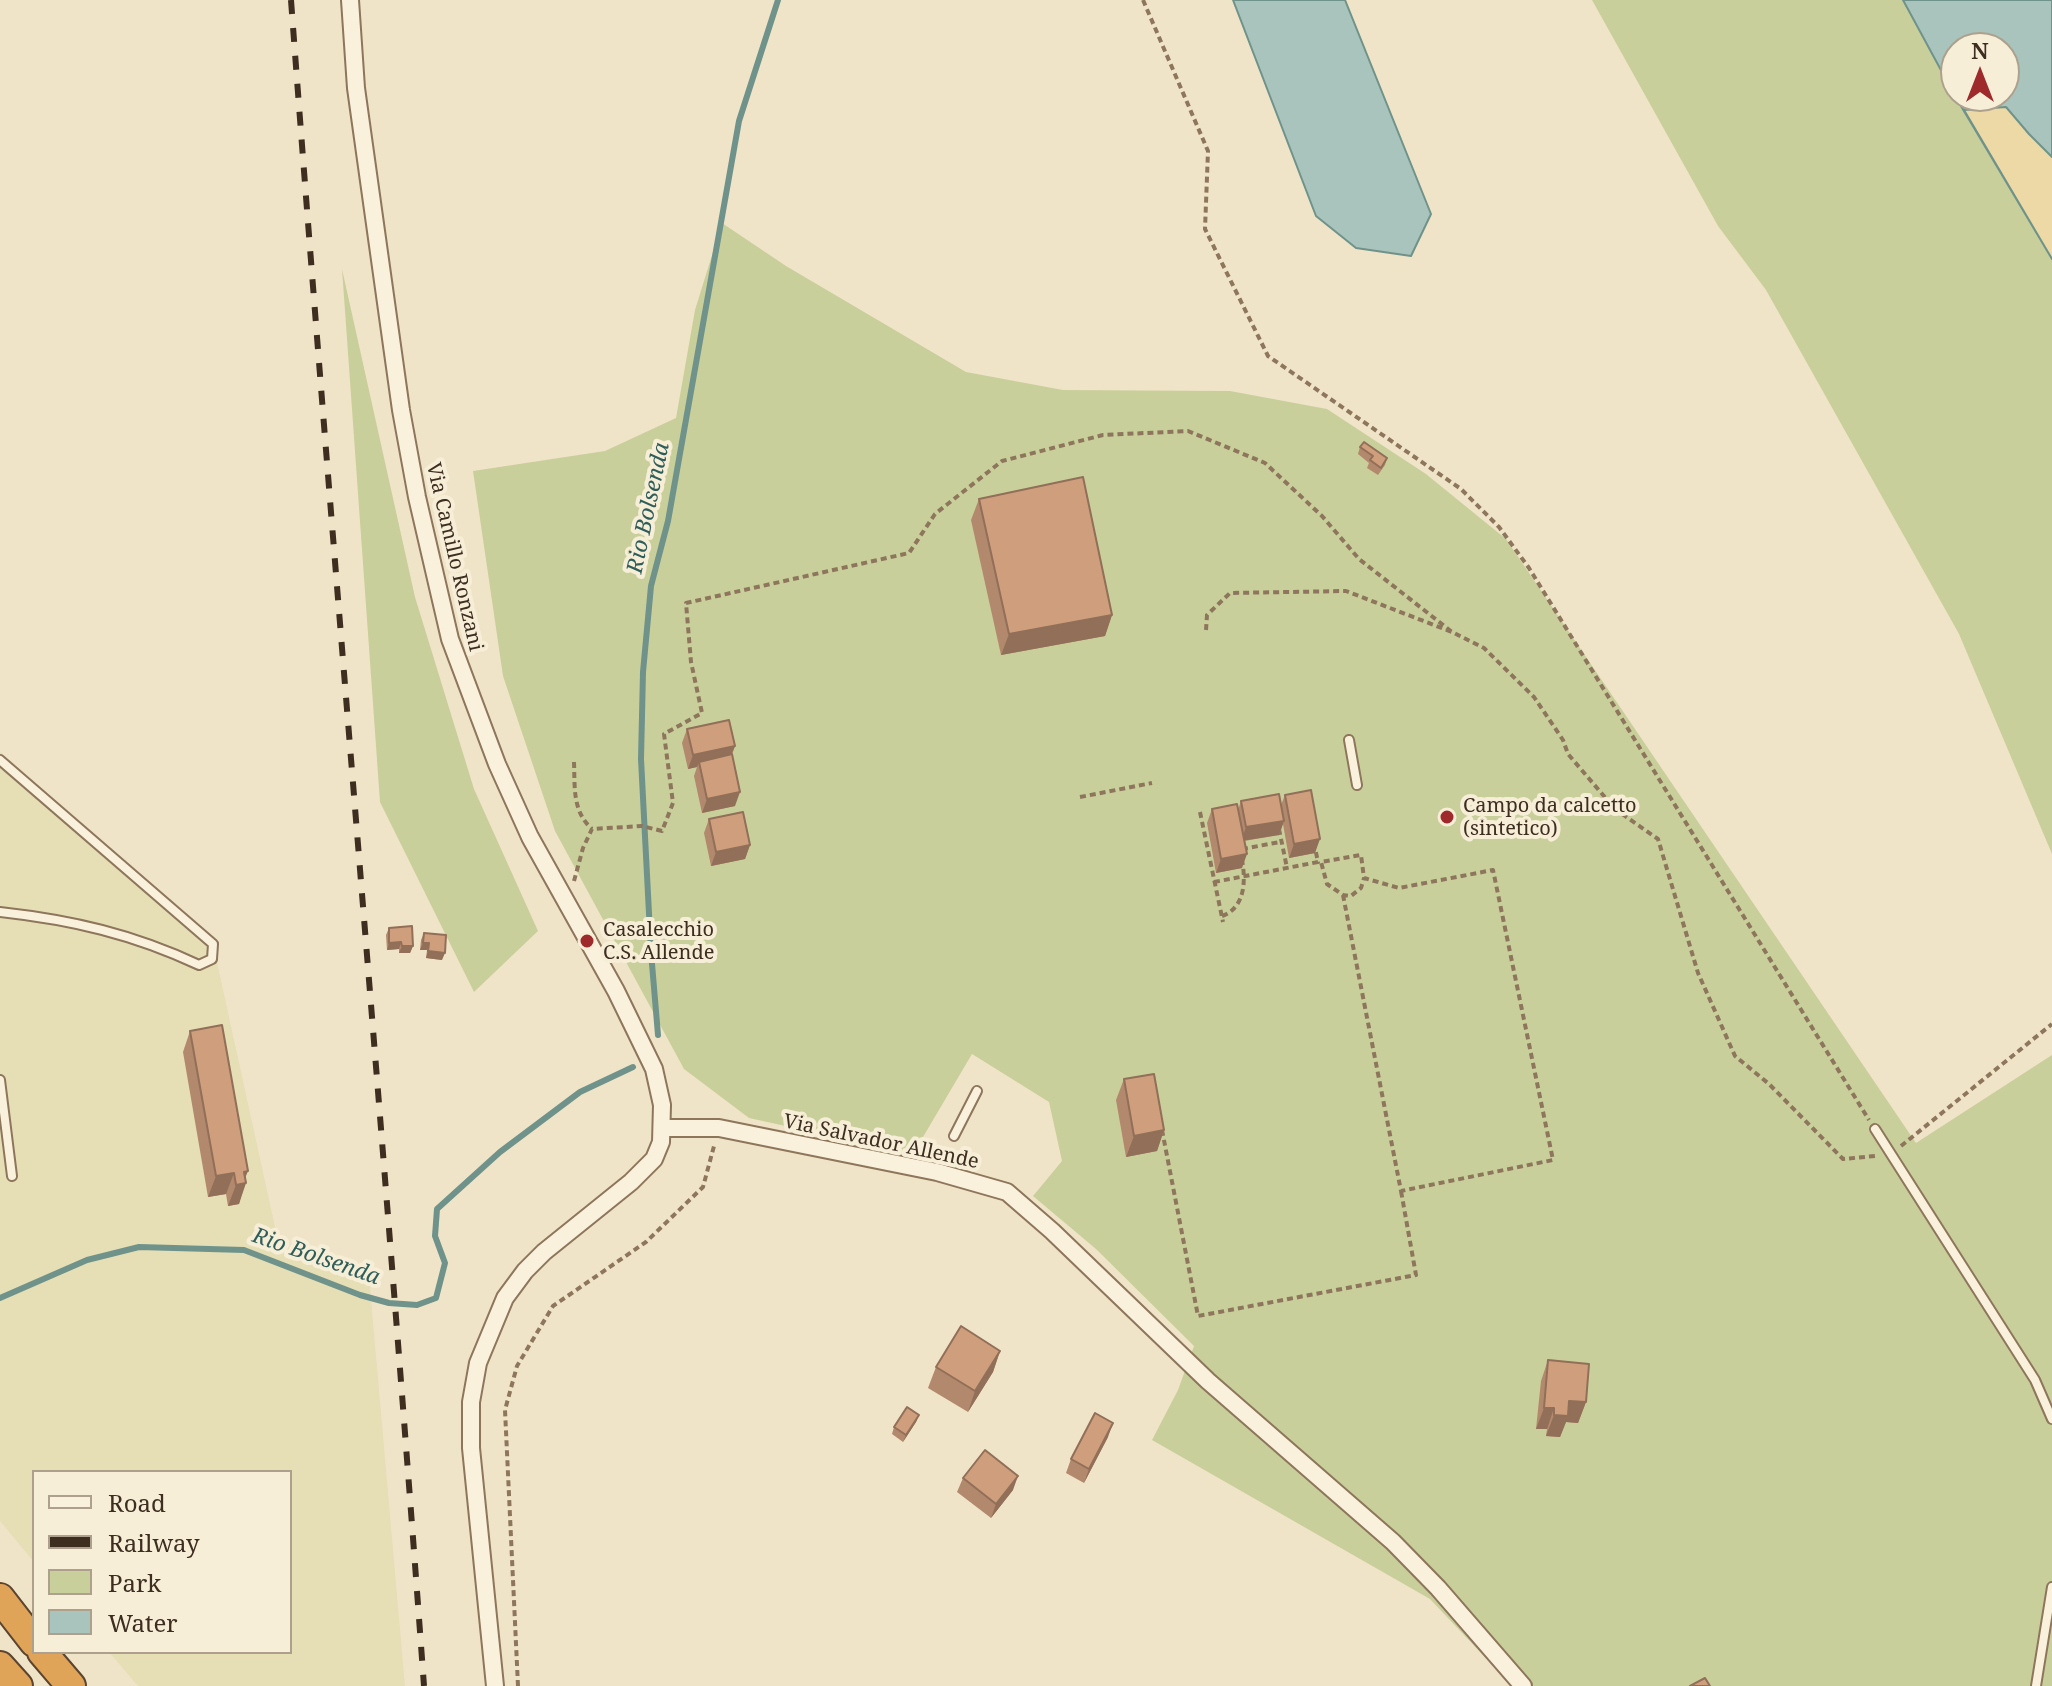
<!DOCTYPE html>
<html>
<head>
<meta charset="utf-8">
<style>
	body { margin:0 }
	#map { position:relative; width:2052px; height:1686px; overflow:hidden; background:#f0e4c8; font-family:"Noto Serif",serif }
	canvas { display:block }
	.legend { position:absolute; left:32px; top:1470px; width:260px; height:184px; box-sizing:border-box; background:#f7eed8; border:2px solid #ada18e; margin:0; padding:10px 14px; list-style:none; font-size:24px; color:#3d2e20 }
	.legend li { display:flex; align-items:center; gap:16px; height:40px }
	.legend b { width:40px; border:2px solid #ada18e }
	.north { position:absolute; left:1940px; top:32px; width:80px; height:80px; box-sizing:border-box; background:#f7eed8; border:2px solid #ada18e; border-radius:50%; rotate:0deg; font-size:22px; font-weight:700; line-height:32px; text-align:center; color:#3d2e20 }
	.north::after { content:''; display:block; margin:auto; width:28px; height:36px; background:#9e2a2b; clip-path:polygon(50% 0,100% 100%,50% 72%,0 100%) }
</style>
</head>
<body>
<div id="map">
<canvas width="2052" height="1686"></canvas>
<ul class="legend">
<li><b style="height:10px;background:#faf1dc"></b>Road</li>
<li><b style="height:10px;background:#3d2e20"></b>Railway</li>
<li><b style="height:22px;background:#c9cf9b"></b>Park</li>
<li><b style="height:22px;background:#a9c4bc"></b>Water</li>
</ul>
<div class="north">N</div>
</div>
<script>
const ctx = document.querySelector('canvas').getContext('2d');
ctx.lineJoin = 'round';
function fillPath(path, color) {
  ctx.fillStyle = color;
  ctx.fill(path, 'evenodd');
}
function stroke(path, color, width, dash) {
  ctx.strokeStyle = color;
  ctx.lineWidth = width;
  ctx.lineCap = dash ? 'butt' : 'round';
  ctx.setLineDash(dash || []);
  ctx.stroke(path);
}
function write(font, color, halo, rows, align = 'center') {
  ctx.font = font + ' "Noto Serif",serif';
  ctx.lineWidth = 8;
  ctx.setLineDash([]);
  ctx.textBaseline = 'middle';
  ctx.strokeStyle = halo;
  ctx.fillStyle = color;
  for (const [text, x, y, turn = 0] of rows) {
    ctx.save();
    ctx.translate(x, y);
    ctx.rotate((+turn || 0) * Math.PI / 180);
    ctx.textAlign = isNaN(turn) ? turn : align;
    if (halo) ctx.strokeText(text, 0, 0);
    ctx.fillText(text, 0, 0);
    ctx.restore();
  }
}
const farmland = new Path2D(`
	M0,752L213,944L279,1245L369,1276L405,1686H138L109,1652H290V1472H34V1562L0,1521Z`);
const green = new Path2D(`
	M1592,0H2052V854L1959,634L1766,290L1718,226ZM1956,48H2004V96H1956Z
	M722,223L786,266L966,372L1063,390L1230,391L1327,409L1426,474L1506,539L1916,1143L2052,1055V1686H1512L1430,1599L1152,1440L1178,1390L1194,1346L1096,1249L1033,1196L1062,1161L1049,1102L972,1054L913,1154L749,1118L684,1069L555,831L503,676L473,471L605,451L676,418L695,310Z
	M342,269L415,597L474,789L538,931L474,992L380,802Z`);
const sand = new Path2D(`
	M2006,107L2029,134L2052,157V258L1964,110Z`);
const water = new Path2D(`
	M1233,0H1345L1431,214L1411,256L1356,248L1316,216Z
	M1903,0H2052V157L2029,134L2006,107L1964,110L2052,259L1955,96ZM1956,48H2004V96H1956Z`);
const stream = new Path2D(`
	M658,1035L651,952L641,759L643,672L651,586L668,521L739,121L778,0
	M0,1298L87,1260L139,1247L244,1250L360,1295L389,1303L417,1305L436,1298L445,1263L435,1236L437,1209L500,1152L580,1092L633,1067`);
const path = new Path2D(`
	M1143,0L1208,151L1205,229L1268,356L1461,489L1499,527L1529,568L1869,1120
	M1206,630L1207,615L1230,593L1346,591L1452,632L1484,648L1534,697L1563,740L1568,754L1615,809L1658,839L1698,973L1735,1056L1769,1084L1843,1159L1875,1156
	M574,762C575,787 572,811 592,829
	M1080,797L1152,783
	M1200,812L1223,922
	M1279,829L1287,868
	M1242,849L1280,842
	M574,881L583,848L592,829L642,826L662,831L673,803L664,734L702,713L691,662L686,603L909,553L935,514L1002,461L1103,435L1188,431L1265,463L1322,516L1359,559L1452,632
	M1214,882L1318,862L1315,848
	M1343,895L1401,1191L1553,1160L1493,870L1399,888L1364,878L1361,855L1321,862L1327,884L1343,895L1351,896L1361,888L1364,878
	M1222,916C1245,908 1246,881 1242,860
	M1162,1130L1198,1316L1416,1275L1401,1191
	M1901,1146L2052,1024
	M518,1686L505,1410L517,1366L553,1306L646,1242L703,1187L714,1146`);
const lane = new Path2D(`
	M1349,740L1357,785
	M0,760L213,944L212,959L199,965C133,934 72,920 0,912
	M0,1080L12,1176
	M1875,1129L2035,1380L2052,1419
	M954,1136L977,1091
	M2036,1686L2052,1587`);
const street = new Path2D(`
	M350,0L356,88L401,410L417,497L450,639L497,764L530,837L616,991L654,1069L662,1105L661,1142L654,1159L631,1182L544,1252L525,1271L505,1298L478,1363L471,1402V1448L495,1686
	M663,1128H719L937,1172L1007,1192L1052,1231L1208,1381L1393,1542L1438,1588L1523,1686`);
const highway = new Path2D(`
	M0,1598L34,1642
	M42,1652L71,1686
	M0,1666L18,1686`);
const rail = new Path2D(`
	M291,0C333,562 383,1124 424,1686`);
const wall = new Path2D(`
	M1360,447L1387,458L1385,465L1378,475L1367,468L1369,463L1358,454Z
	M979,499L1112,615L1105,636L1001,655L971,520Z
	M687,729L735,746L732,755L735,806L702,813L694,776L697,767L688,769L682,743Z
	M1285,795L1315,853L1289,858L1283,824L1279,835L1244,841L1242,868L1216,873L1207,823L1212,809L1238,810L1241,801L1281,805Z
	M709,819L750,845L745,859L711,866L704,833Z
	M389,928L413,946L410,953H399V949L387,950L386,935Z
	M424,933L442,960L426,958L427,950H420L421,940Z
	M190,1031L245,1178L239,1204L228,1206L226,1194L208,1197L183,1052Z
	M1124,1079L1164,1130L1157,1151L1126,1157L1116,1100Z
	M1000,1351L993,1372L968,1412L928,1388L936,1367Z
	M1548,1360L1586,1402L1578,1423L1566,1422L1560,1437L1546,1436L1547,1429H1536L1541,1381Z
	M919,1415L916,1422L903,1442L892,1434L894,1427Z
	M1108,1437L1084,1483L1066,1473L1071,1459Z
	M963,1478L1013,1490L991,1518L957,1492Z`);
const shadedWall = new Path2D(`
	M1112,615L1105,636L1001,655L1009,634Z
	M735,746L729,760L699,762L697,767L688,769L693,755Z
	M740,792L735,806L702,813L707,799Z
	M1284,821L1279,835L1241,841L1246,827Z
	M1320,839L1315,853L1289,858L1294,844Z
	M750,845L745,859L711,866L716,852Z
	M1247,854L1242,868L1216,873L1221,859Z
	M401,942L399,949L387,950L389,943Z
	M423,943H429L427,950H420Z
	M402,946H413L410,953H399Z
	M428,951L445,953L442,960L426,958Z
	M1164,1130L1157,1151L1126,1157L1134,1136Z
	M248,1171L243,1183H246L239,1204L228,1206L236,1185L244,1172Z
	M234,1173L226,1194L208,1197L216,1176Z
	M1000,1351L993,1372L968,1412L975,1391Z
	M1569,1401L1586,1402L1578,1423L1566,1422L1560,1437L1546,1436L1554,1415Z
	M1544,1408H1554L1547,1429H1536Z
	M919,1415L916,1422L903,1442L906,1435Z
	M1113,1423L1108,1437L1084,1483L1089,1469Z
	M1018,1476L1013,1490L991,1518L996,1504Z`);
const building = new Path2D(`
	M1364,442L1387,458L1381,468L1370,460L1373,456L1360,447Z
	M1083,477L1112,615L1009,634L979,499Z
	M729,720L735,746L693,755L687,729Z
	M732,754L740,792L707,799L699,762Z
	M1311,790L1320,839L1294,844L1285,795Z
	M1279,794L1284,821L1246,827L1241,801Z
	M1237,804L1247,854L1221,859L1212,809Z
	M743,812L750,845L716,852L709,819Z
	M412,926L413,946H402L401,942L389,943V928Z
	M424,933L446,935L445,953L428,951L429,943H423Z
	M222,1025L248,1171L244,1172L246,1183L236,1185L234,1173L216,1176L190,1031Z
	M1154,1074L1164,1130L1134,1136L1124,1079Z
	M961,1326L1000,1351L975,1391L936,1367Z
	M1548,1360L1589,1364L1586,1402L1569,1401L1568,1416L1554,1415V1408H1544Z
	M907,1407L919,1415L906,1435L894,1427Z
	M1095,1413L1113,1423L1089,1469L1071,1459Z
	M985,1450L1018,1476L996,1504L963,1478Z
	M1705,1678L1710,1686H1690Z`);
const markers = [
	[1447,817,8,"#9e2a2b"],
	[587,941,8,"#9e2a2b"]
];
const streetNames = [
	["Via Camillo Ronzani",454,557,77],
	["Via Salvador Allende",881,1142,12]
];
const poiNames = [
	["Campo da calcetto",1463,806],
	["(sintetico)",1463,829],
	["Casalecchio",603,930],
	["C.S. Allende",603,953]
];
const waterNames = [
	["Rio Bolsenda",649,508,-78],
	["Rio Bolsenda",316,1257,19]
];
fillPath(farmland, '#e6deb5');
fillPath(green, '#c9cf9b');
fillPath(sand, '#ecd9a5');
fillPath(water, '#a9c4bc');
stroke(water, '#6f938a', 2);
stroke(stream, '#6f938a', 6);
stroke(lane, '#8d765c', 12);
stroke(street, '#8d765c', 20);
stroke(highway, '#5b4430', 32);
stroke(path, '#8d765c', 4, [6, 4]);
stroke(lane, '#faf1dc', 8);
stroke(street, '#faf1dc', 16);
stroke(highway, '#e0a458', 28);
stroke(rail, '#3d2e20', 6, [14, 14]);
fillPath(wall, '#b2896c');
fillPath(shadedWall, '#916f58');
fillPath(building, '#cf9f7d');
stroke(building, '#916f58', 2);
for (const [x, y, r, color] of markers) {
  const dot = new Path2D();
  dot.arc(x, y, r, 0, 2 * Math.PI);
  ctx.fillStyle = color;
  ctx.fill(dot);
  stroke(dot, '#f7eed8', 3);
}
write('20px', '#3d2e20', '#f7eed8', streetNames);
write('20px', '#3d2e20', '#f7eed8', poiNames, 'left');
write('italic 22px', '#2f5d5a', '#f7eed8', waterNames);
</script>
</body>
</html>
